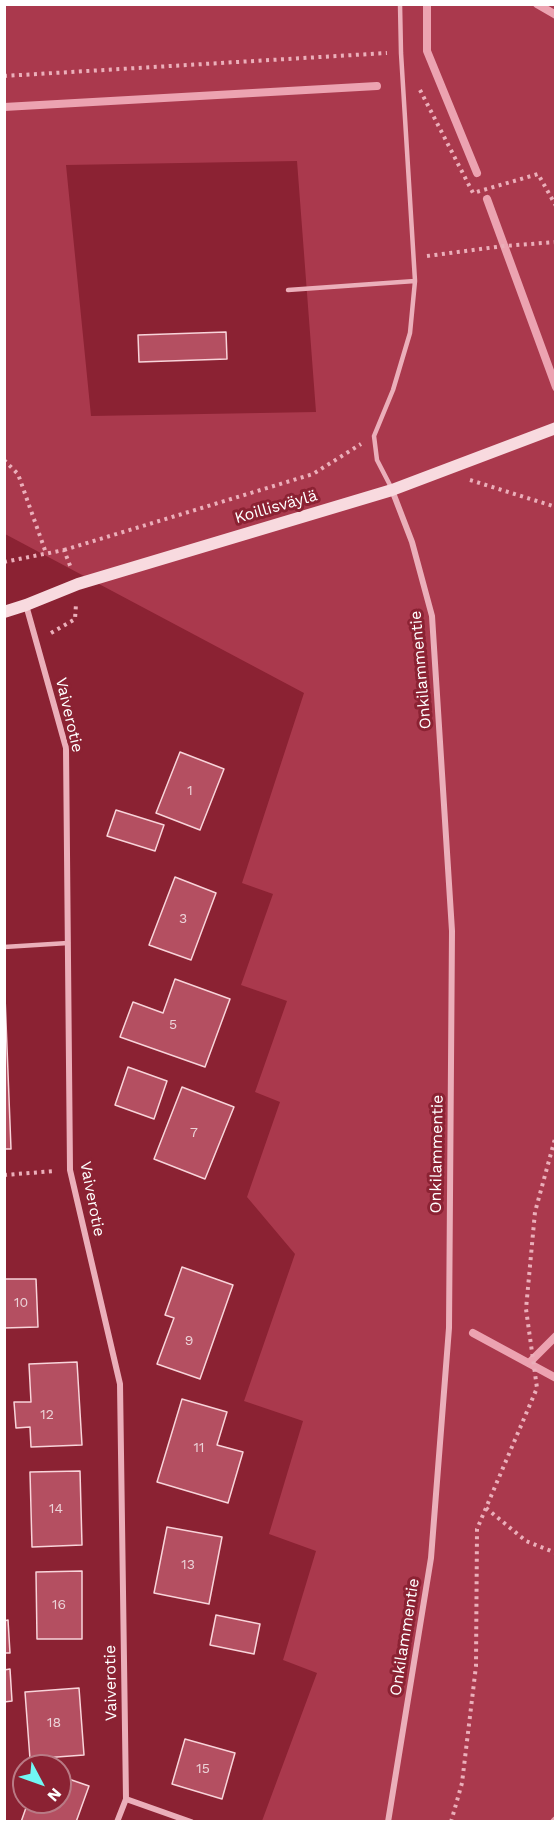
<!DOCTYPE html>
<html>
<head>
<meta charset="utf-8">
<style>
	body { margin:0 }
	#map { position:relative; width:560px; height:1826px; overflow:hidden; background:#8b2233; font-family:"Work Sans",sans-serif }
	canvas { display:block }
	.frame { position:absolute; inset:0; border:6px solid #fff; pointer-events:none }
	.north { position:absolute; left:12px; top:1754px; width:60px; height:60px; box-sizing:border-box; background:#8b2233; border:2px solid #b97a85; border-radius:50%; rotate:131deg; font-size:16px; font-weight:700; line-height:24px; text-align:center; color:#fff }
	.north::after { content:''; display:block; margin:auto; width:21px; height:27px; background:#71f7f4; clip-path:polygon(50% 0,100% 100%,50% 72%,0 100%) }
</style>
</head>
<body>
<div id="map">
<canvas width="560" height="1826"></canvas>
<div class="frame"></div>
<div class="north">N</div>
</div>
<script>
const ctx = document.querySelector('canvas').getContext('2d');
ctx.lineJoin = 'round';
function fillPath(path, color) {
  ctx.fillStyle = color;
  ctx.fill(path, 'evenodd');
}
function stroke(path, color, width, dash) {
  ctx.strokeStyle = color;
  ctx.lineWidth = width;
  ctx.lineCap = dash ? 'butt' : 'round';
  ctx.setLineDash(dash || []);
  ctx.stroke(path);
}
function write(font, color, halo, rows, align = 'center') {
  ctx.font = font + ' "Work Sans",sans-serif';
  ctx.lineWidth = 6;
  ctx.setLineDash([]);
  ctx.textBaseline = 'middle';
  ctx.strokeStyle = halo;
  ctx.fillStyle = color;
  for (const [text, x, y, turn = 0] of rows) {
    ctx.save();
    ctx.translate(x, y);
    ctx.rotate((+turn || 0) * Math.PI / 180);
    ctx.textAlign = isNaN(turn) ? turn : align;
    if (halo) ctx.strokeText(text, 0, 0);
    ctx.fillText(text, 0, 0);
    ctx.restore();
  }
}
const green = new Path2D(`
	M4,5H555V1821H262L317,1673L283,1660L316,1551L269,1534L303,1421L244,1401L295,1254L247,1197L280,1102L255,1092L287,1001L241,985L273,894L242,883L304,693L5,534ZM297,161L316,412L91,416L66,165Z`);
const stream = new Path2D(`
	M427,4V51L477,173
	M537,4L556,15
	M4,107L377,86
	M487,199L556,387
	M473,1333L556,1378
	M529,1363L556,1336
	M554,1822L556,1820`);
const building = new Path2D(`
	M226,332L227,359L139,362L138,335Z
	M180,752L224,769L200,830L156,813Z
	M116,810L164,825L155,851L107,836Z
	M175,877L216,893L191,960L149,945Z
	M4,971L11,1149H4Z
	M175,979L230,999L205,1067L120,1037L133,1002L163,1013Z
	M128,1067L167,1081L154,1119L115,1105Z
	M182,1087L234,1107L205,1179L154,1159Z
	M182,1267L233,1285L200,1379L157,1364L174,1318L165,1315Z
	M4,1279H36L38,1327L4,1328Z
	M77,1362L82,1445L31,1447L30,1427L16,1428L14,1402H31L29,1364Z
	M182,1399L227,1412L217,1445L243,1452L228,1503L157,1482Z
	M80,1471L82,1545L32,1547L30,1472Z
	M167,1527L222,1537L209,1604L154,1593Z
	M82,1571V1639H37L36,1572Z
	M216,1615L260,1624L254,1654L210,1645Z
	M8,1620L10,1653H4V1621Z
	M10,1669L12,1701L4,1702V1670Z
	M79,1688L84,1755L30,1759L25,1692Z
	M185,1739L235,1753L222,1799L172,1784Z
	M60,1776L89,1786L76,1822H21L28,1802H60Z`);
const path = new Path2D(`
	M4,76L387,53
	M420,90L473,193L538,174L556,206
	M427,256L504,246L556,242
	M4,460L18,474L46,553
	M470,480L556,507
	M64,550L313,474L361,444
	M4,562L64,550L71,568
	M51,633L75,619L76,604
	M4,1175L55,1171
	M486,1508L526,1541L556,1553
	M451,1822L462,1783L476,1666L477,1529L537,1388L526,1309L535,1212L556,1135`);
const lane = new Path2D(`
	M288,290L415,281
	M392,489L377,460L374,436L393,390L410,333L415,281L401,53L400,4
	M4,947L68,943`);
const street = new Path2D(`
	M26,605L66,748L70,1170L120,1384L126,1799L117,1822
	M126,1799L191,1822
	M388,1822L431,1558L449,1328L452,931L432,616L412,542L392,490`);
const secondary = new Path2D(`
	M4,612L26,605L78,584L392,490L556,428`);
const numberNames = [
	["1",190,791],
	["3",183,919],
	["5",173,1025],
	["7",194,1133],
	["10",21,1303],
	["9",189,1341],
	["12",47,1415],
	["11",199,1448],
	["14",56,1509],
	["13",188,1565],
	["16",59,1605],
	["18",54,1723],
	["15",203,1769]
];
const streetNames = [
	["Koillisväylä",276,507,-16],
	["Onkilammentie",421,670,-95],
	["Vaiverotie",69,715,77],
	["Onkilammentie",437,1154,-89],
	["Vaiverotie",92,1199,79],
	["Onkilammentie",405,1637,-81],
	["Vaiverotie",111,1683,-91]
];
fillPath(green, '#aa394d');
stroke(stream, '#eca3b1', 8);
fillPath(building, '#b44f61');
stroke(building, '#f8d4da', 1.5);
stroke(path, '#ebafba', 4, [3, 4.5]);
stroke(lane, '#ebafba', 4.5);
stroke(street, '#ebafba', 6);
stroke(secondary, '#f8dadf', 12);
write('14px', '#ecd3d8', null, numberNames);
write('16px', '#fff', '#8b2233', streetNames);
</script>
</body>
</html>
